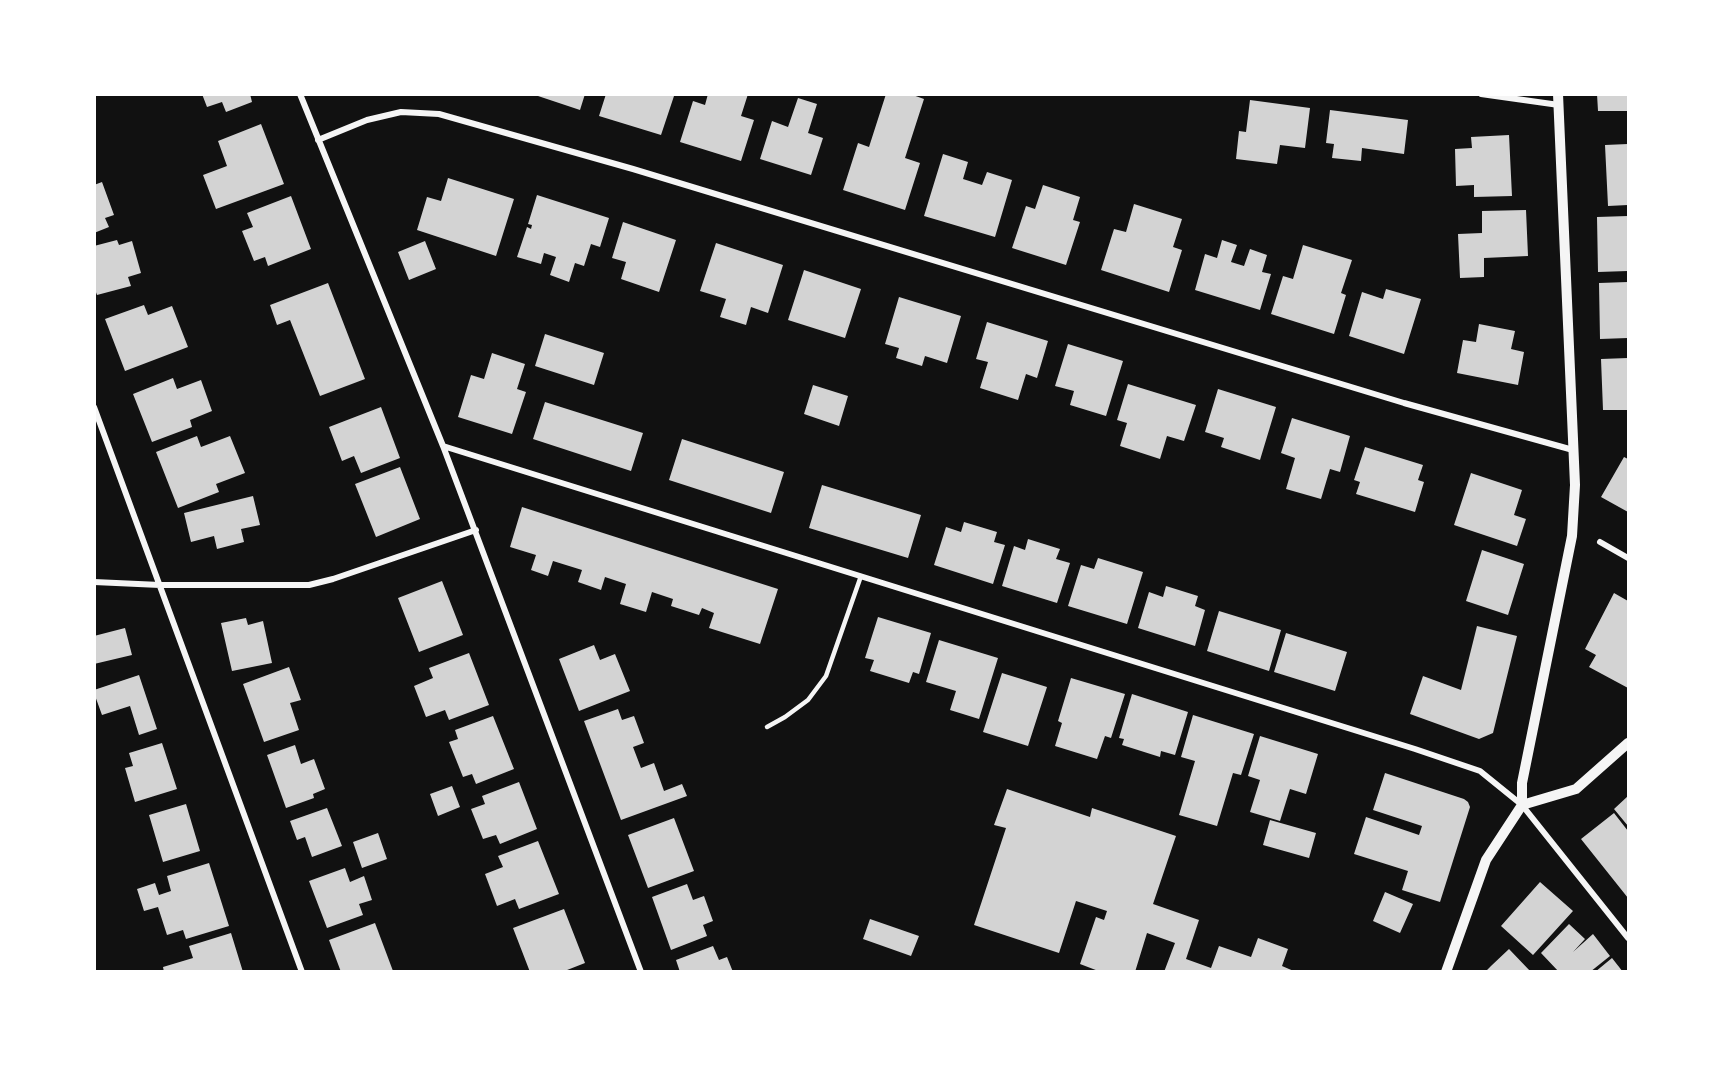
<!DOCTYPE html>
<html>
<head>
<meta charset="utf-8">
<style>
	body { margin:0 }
	#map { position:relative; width:1723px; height:1066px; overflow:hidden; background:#111; font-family:Raleway,sans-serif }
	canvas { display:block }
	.frame { position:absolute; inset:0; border:96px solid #fff; pointer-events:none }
</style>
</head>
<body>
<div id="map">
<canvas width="1723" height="1066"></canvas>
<div class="frame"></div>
</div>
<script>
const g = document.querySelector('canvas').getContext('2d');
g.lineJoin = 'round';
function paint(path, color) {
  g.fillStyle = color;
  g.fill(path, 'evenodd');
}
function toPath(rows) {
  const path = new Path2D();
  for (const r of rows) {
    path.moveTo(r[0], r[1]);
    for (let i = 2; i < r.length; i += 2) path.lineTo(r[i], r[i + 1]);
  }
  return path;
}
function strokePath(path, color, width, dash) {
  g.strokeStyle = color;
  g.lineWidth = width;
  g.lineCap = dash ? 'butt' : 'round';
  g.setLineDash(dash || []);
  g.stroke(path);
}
paint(toPath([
	[202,94,250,94,252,102,226,112,222,102,207,107],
	[532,94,585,94,580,110],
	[606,94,667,94,674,96,661,135,599,116],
	[708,94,748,94,741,116,754,120,741,161,680,142,693,101,705,105],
	[886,94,910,94,924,99,905,158,920,163,905,210,843,190,858,143,869,147],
	[1597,94,1628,94,1628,111,1598,111],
	[798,98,817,104,808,133,823,138,811,175,760,159,772,121,788,127],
	[1250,100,1310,108,1305,148,1280,145,1277,164,1236,159,1239,131,1246,132],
	[1330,110,1408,120,1404,154,1362,148,1361,161,1332,158,1334,144,1326,143],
	[261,124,284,184,216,209,203,175,227,166,218,141],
	[1509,135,1512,196,1474,197,1474,185,1456,186,1455,149,1472,148,1471,137],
	[1628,144,1628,205,1608,206,1605,145],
	[943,154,968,162,963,179,982,185,987,172,1012,180,995,237,924,216],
	[448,178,514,199,496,256,417,230,427,197,441,201],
	[102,182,114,215,105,218,109,227,94,233,94,185],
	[1043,185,1080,197,1073,220,1080,222,1066,265,1012,248,1026,206,1035,209],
	[537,195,609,218,600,247,591,244,584,266,575,263,569,282,550,275,556,257,544,253,541,264,517,257,527,227,531,229,532,225,528,224],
	[291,196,311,249,268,266,265,257,254,261,242,231,253,227,247,213],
	[1134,204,1182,219,1173,247,1182,250,1169,292,1101,270,1114,229,1126,232],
	[1526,210,1528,256,1484,258,1484,277,1460,278,1458,234,1482,233,1482,211],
	[1628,216,1628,271,1598,272,1597,217],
	[623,222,676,240,659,292,621,279,626,262,612,258],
	[117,240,119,245,132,241,141,273,128,277,131,286,97,295,94,287,94,246],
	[1222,240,1237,245,1231,262,1244,266,1250,249,1267,255,1262,272,1271,274,1260,310,1195,290,1205,254,1217,258],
	[425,241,436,269,409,280,398,252],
	[716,243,783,265,768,313,751,307,746,325,720,317,726,299,700,291],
	[1303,245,1352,260,1341,293,1346,295,1334,334,1271,314,1283,276,1293,279],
	[804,270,861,289,845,338,788,320],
	[1628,282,1628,338,1600,339,1599,283],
	[328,283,365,379,320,396,290,320,277,325,270,305],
	[1386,289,1421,299,1404,354,1349,336,1362,292,1383,299],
	[899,297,961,316,947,363,925,356,922,366,896,358,899,348,885,344],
	[144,305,148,315,172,306,188,347,125,371,105,319],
	[987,322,1048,341,1037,378,1026,374,1018,400,980,388,988,362,976,359],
	[1479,324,1515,331,1511,349,1524,352,1518,385,1457,373,1463,340,1476,342],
	[545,334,604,353,594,385,535,366],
	[1068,344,1123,361,1106,416,1070,405,1074,391,1055,386],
	[492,353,525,364,517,389,526,392,512,434,458,417,471,375,484,379],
	[1628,358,1628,410,1603,410,1601,359],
	[173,378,177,389,201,380,212,411,190,420,192,427,152,442,133,394],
	[1128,384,1196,405,1184,441,1167,436,1160,459,1120,446,1127,423,1117,420],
	[813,385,848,396,839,426,804,414],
	[1218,389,1276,407,1260,460,1221,447,1224,438,1205,432],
	[545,402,643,433,631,471,533,439],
	[381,407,400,458,361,473,354,456,342,461,329,427],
	[1292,418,1350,436,1340,472,1330,469,1321,499,1286,489,1295,458,1281,453],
	[197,436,201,447,230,436,245,473,216,484,219,492,178,508,156,452],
	[682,439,784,472,771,513,669,480],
	[1365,447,1423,465,1418,480,1424,482,1415,512,1356,494,1360,482,1354,480],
	[1624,457,1628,459,1628,512,1601,497],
	[400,467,420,519,376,537,355,484],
	[1471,473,1522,490,1514,515,1526,519,1517,546,1454,525],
	[822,485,921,515,908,558,809,528],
	[253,496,260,525,241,529,244,542,217,549,214,536,191,542,184,513],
	[522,507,778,589,760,644,709,628,714,613,702,608,699,615,671,606,673,599,652,592,646,612,620,604,626,584,605,577,601,590,578,582,582,570,553,561,548,576,531,570,536,555,510,547],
	[964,522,997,532,994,542,1005,545,993,584,934,565,946,527,961,532],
	[1028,539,1060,549,1056,559,1070,563,1057,603,1002,586,1014,546,1025,550],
	[1482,550,1524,564,1508,615,1466,601],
	[1098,558,1143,572,1127,624,1068,606,1081,565,1094,569],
	[442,581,463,635,419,652,398,598],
	[1166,586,1198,596,1195,606,1205,610,1195,646,1138,628,1149,592,1163,597],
	[1614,593,1628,601,1628,688,1589,667,1596,655,1585,649],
	[1219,611,1281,630,1269,671,1207,651],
	[878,617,931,633,919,674,913,672,909,683,870,671,874,660,865,658],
	[246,618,248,625,263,621,272,663,232,671,221,623],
	[1477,626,1517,636,1493,733,1479,739,1410,714,1423,676,1461,690],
	[125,628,132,655,94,664,94,636],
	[1286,633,1347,652,1335,691,1274,672],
	[939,640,998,658,979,719,950,710,956,691,926,682],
	[594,645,600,660,615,654,630,691,579,711,559,659],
	[469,653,489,705,449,720,445,710,426,717,414,686,433,678,429,668],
	[289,667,301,700,290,703,299,730,264,742,243,684],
	[1002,673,1047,687,1028,746,983,732],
	[139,675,157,729,139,735,130,706,102,715,94,693,94,690],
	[1071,678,1125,694,1111,738,1105,736,1097,759,1055,746,1062,723,1058,721],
	[1132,694,1188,712,1175,755,1161,751,1160,757,1122,745,1124,739,1119,738],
	[618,709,622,720,634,716,644,743,633,747,641,768,654,763,664,791,682,784,687,796,621,820,584,721],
	[1193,715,1254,734,1241,775,1233,773,1217,826,1179,815,1195,761,1181,757],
	[493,716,514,769,476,784,472,774,463,777,449,742,458,739,455,730],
	[1260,736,1318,754,1306,794,1290,789,1280,821,1250,812,1260,780,1248,776],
	[162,743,177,789,135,802,125,768,133,766,129,753],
	[295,745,301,764,314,759,325,789,313,794,314,798,286,808,267,755],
	[1385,773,1464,799,1468,802,1470,807,1440,902,1402,890,1408,871,1354,854,1366,817,1419,835,1422,826,1373,810],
	[519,782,537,829,500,844,496,835,483,839,471,809,485,804,482,796],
	[452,786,460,807,438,816,430,794],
	[1007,789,1090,817,1092,808,1176,836,1153,904,1199,920,1186,959,1211,968,1219,946,1251,957,1258,938,1288,949,1282,966,1296,972,1164,972,1175,943,1147,933,1135,972,1101,972,1080,964,1096,917,1104,920,1107,911,1076,901,1059,953,974,925,1006,828,994,825],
	[1628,796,1628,826,1614,809],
	[186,804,200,851,163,862,149,815],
	[327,808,342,846,312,857,305,837,297,840,290,821],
	[1614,813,1628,831,1628,898,1581,839],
	[674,818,694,871,648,888,628,835],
	[1270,820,1316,833,1309,858,1263,845],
	[378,833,387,859,362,868,353,842],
	[538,841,559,894,519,909,515,899,497,906,485,874,503,867,498,856],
	[209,863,229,926,186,939,183,930,167,935,158,907,144,911,137,889,155,883,159,895,171,891,167,876],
	[345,868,350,882,364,876,372,900,359,904,363,915,327,928,309,881],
	[1540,882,1573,911,1533,955,1501,926],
	[687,884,693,900,704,896,713,921,703,925,707,936,671,950,652,897],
	[1385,892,1413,904,1400,933,1373,921],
	[564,909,585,963,562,972,530,972,513,928],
	[870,919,919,936,911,956,863,939],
	[375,923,393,971,341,972,329,940],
	[1569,924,1585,939,1573,952,1593,934,1610,956,1590,972,1559,972,1541,953],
	[231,933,243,972,164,972,163,967,193,958,189,946],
	[713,946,719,960,727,957,733,972,680,972,676,960],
	[1509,949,1531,972,1485,972,1491,966],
	[1612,958,1623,972,1595,972]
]), '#d3d3d3');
strokePath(toPath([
	[767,727,785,717,808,700,826,676,861,576]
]), '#f5f5f5', 4.5);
strokePath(toPath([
	[300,94,443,446,641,972],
	[1481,94,1559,105],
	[318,140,367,120,401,112,439,114,633,169,1404,403,1573,450],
	[94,407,302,972],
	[443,446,1415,749,1480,771,1522,805,1628,938],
	[1600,542,1628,558],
	[94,582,160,585,309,585,333,579,476,530]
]), '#f5f5f5', 6);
strokePath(toPath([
	[1522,805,1576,789,1628,743],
	[1446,972,1486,860,1522,805,1522,783,1572,536,1575,485,1558,94]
]), '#f5f5f5', 10);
</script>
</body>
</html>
